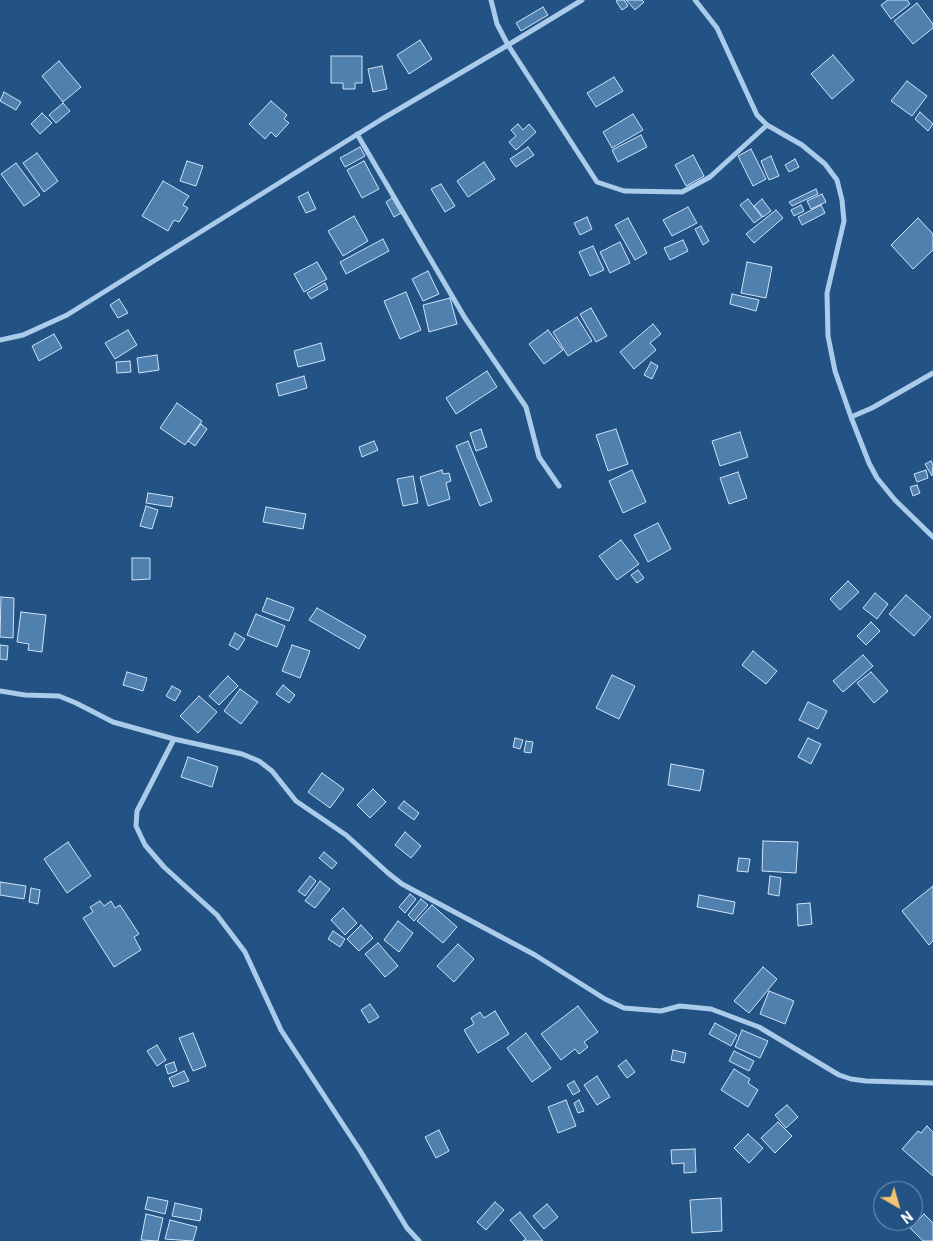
<!DOCTYPE html>
<html>
<head>
<meta charset="utf-8">
<style>
	body { margin:0 }
	#map { position:relative; width:933px; height:1241px; overflow:hidden; background:#225384; font-family:Roboto,sans-serif }
	canvas { display:block }
	.north { position:absolute; left:873px; top:1181px; width:50px; height:50px; box-sizing:border-box; background:#225384; border:1px solid #7a98b5; border-radius:50%; rotate:142deg; font-size:14px; font-weight:700; line-height:20px; text-align:center; color:#fff }
	.north::after { content:''; display:block; margin:auto; width:18px; height:22px; background:#f5c46c; clip-path:polygon(50% 0,100% 100%,50% 72%,0 100%) }
</style>
</head>
<body>
<div id="map">
<canvas width="933" height="1241"></canvas>
<div class="north">N</div>
</div>
<script>
const g = document.querySelector('canvas').getContext('2d');
g.lineJoin = 'round';
function paint(path, color) {
  g.fillStyle = color;
  g.fill(path, 'evenodd');
}
function toPath(rows) {
  const path = new Path2D();
  for (const r of rows) {
    path.moveTo(r[0], r[1]);
    for (let i = 2; i < r.length; i += 2) path.lineTo(r[i], r[i + 1]);
  }
  return path;
}
function strokePath(path, color, width, dash) {
  g.strokeStyle = color;
  g.lineWidth = width;
  g.lineCap = dash ? 'butt' : 'round';
  g.setLineDash(dash || []);
  g.stroke(path);
}
const building = toPath([
	[618,0,624,0,628,6,622,10,616,1,618,0],
	[626,0,642,0,644,2,635,10,626,0],
	[888,0,907,0,910,4,891,19,881,5,888,0],
	[917,3,933,24,933,28,913,44,894,21,917,3],
	[543,7,548,15,521,31,516,23,543,7],
	[420,40,432,59,409,74,397,55,420,40],
	[833,55,854,80,832,99,811,74,833,55],
	[331,56,362,56,362,83,355,83,355,89,343,89,343,83,331,83,331,56],
	[59,61,81,87,63,102,42,76,59,61],
	[382,66,387,89,373,92,368,69,382,66],
	[614,77,623,91,596,107,587,93,614,77],
	[907,81,927,96,912,116,891,101,907,81],
	[4,92,21,102,16,110,0,101,4,92],
	[271,101,287,115,284,119,289,123,276,137,271,132,265,139,249,124,271,101],
	[63,103,70,111,56,123,49,115,63,103],
	[920,112,933,124,928,131,915,119,920,112],
	[42,113,52,123,40,134,31,124,42,113],
	[633,114,643,130,612,148,603,132,633,114],
	[518,124,523,130,529,124,536,132,516,150,509,142,516,136,511,130,518,124],
	[641,135,647,147,618,162,612,150,641,135],
	[360,147,365,156,345,167,340,158,360,147],
	[528,147,534,155,516,167,510,159,528,147],
	[751,149,766,179,753,186,738,156,751,149],
	[37,153,58,181,44,192,23,163,37,153],
	[693,155,704,176,686,186,675,165,693,155],
	[771,156,779,176,769,180,761,161,771,156],
	[795,159,799,167,789,172,785,165,795,159],
	[187,161,203,166,196,186,180,181,187,161],
	[364,161,379,189,362,198,347,170,364,161],
	[484,162,495,179,468,197,457,181,484,162],
	[16,163,40,195,24,206,1,174,16,163],
	[163,181,189,196,183,205,188,208,179,222,174,220,168,231,142,216,163,181],
	[441,184,455,206,445,212,431,189,441,184],
	[816,189,818,194,792,206,789,202,816,189],
	[308,192,316,209,306,213,298,197,308,192],
	[822,194,826,202,811,209,807,201,822,194],
	[392,198,401,213,394,217,386,202,392,198],
	[748,199,762,217,754,223,740,205,748,199],
	[762,199,771,211,763,217,754,206,762,199],
	[801,205,804,211,794,216,791,210,801,205],
	[821,205,825,213,802,225,798,217,821,205],
	[688,207,697,223,672,236,663,220,688,207],
	[776,210,783,218,754,243,746,234,776,210],
	[354,216,368,241,343,256,328,231,354,216],
	[587,217,592,229,580,235,574,223,587,217],
	[628,218,647,253,635,260,615,225,628,218],
	[918,218,933,234,933,250,913,269,891,245,918,218],
	[701,226,709,241,703,245,695,229,701,226],
	[383,239,389,251,346,274,340,262,383,239],
	[683,240,688,251,670,260,664,248,683,240],
	[620,242,630,263,610,273,600,252,620,242],
	[593,246,604,270,590,276,579,252,593,246],
	[317,262,327,279,304,292,294,274,317,262],
	[747,262,772,267,766,298,741,293,747,262],
	[428,271,439,294,423,301,412,279,428,271],
	[325,283,328,289,311,299,307,293,325,283],
	[406,292,421,330,400,339,384,301,406,292],
	[732,294,759,300,756,311,730,304,732,294],
	[450,298,457,324,429,332,423,305,450,298],
	[119,299,128,313,118,318,110,305,119,299],
	[591,308,607,336,596,342,580,314,591,308],
	[577,317,592,341,568,356,553,332,577,317],
	[653,324,661,334,650,343,656,350,634,369,620,352,653,324],
	[128,330,137,345,115,359,105,343,128,330],
	[548,330,563,350,544,364,529,344,548,330],
	[54,334,62,348,39,361,32,346,54,334],
	[321,343,325,360,298,367,294,351,321,343],
	[157,355,159,370,139,373,137,358,157,355],
	[130,361,131,372,117,373,116,362,130,361],
	[651,362,658,366,652,379,644,375,651,362],
	[487,371,497,387,456,414,446,398,487,371],
	[304,376,307,388,279,396,276,384,304,376],
	[177,403,202,421,185,445,160,428,177,403],
	[201,424,207,429,195,446,188,441,201,424],
	[481,429,487,447,476,451,470,433,481,429],
	[616,429,628,464,608,471,596,435,616,429],
	[740,432,748,457,720,466,712,441,740,432],
	[374,441,378,450,362,457,359,447,374,441],
	[468,441,492,501,480,506,456,446,468,441],
	[931,461,933,465,932,476,925,464,931,461],
	[442,470,443,474,449,473,451,481,446,483,450,499,428,506,420,477,442,470],
	[632,470,646,502,623,513,609,481,632,470],
	[926,470,928,478,917,482,914,474,926,470],
	[738,472,747,498,729,504,720,478,738,472],
	[413,476,418,503,403,506,397,479,413,476],
	[917,485,920,493,913,496,910,487,917,485],
	[148,493,173,497,171,507,146,503,148,493],
	[146,506,158,510,152,529,140,526,146,506],
	[266,507,306,514,303,529,263,522,266,507],
	[658,523,671,549,648,562,634,535,658,523],
	[621,540,639,564,617,580,599,556,621,540],
	[132,558,150,558,150,579,132,580,132,558],
	[638,570,644,578,637,583,631,575,638,570],
	[848,581,859,592,840,610,830,599,848,581],
	[875,593,888,604,877,619,863,608,875,593],
	[906,595,931,617,914,636,889,614,906,595],
	[1,597,14,598,13,638,0,637,1,597],
	[267,598,294,608,289,621,262,611,267,598],
	[317,608,366,636,359,649,309,620,317,608],
	[21,612,46,615,42,652,28,650,29,644,17,642,21,612],
	[256,614,285,626,277,647,247,635,256,614],
	[871,622,880,631,866,645,857,636,871,622],
	[235,633,245,639,238,650,229,645,235,633],
	[0,645,8,646,7,660,0,659,0,645],
	[292,645,310,651,300,678,282,671,292,645],
	[753,651,777,671,766,684,742,665,753,651],
	[863,655,873,666,843,692,833,681,863,655],
	[127,672,147,678,143,691,123,685,127,672],
	[871,672,888,691,874,703,857,683,871,672],
	[612,675,635,686,619,719,596,708,612,675],
	[228,676,238,686,219,705,209,696,228,676],
	[283,685,295,695,289,703,276,694,283,685],
	[172,686,181,691,175,701,166,696,172,686],
	[240,689,258,702,241,724,224,711,240,689],
	[199,696,217,712,198,733,180,716,199,696],
	[808,702,827,711,818,729,799,720,808,702],
	[515,738,523,740,520,749,513,747,515,738],
	[808,738,821,744,811,764,798,757,808,738],
	[526,741,533,742,531,753,524,752,526,741],
	[188,757,218,767,212,787,181,777,188,757],
	[671,764,704,770,700,791,668,785,671,764],
	[322,773,344,789,330,808,308,792,322,773],
	[373,789,386,802,370,818,357,805,373,789],
	[404,801,419,813,414,820,398,808,404,801],
	[405,832,421,846,411,858,395,845,405,832],
	[763,841,798,842,796,873,762,871,763,841],
	[68,842,91,876,67,893,44,859,68,842],
	[324,852,337,863,332,869,319,858,324,852],
	[739,858,750,859,748,872,737,871,739,858],
	[310,876,316,881,305,896,298,891,310,876],
	[770,876,781,878,779,896,768,894,770,876],
	[320,881,330,889,315,908,305,901,320,881],
	[0,882,26,886,24,899,0,895,0,882],
	[933,886,933,941,929,945,902,911,933,886],
	[31,888,40,890,38,904,29,902,31,888],
	[410,894,416,899,405,913,399,907,410,894],
	[699,895,735,902,733,914,697,907,699,895],
	[421,899,428,905,414,921,408,915,421,899],
	[100,901,104,906,111,901,115,908,120,905,139,934,134,937,141,950,114,967,83,918,93,912,90,907,100,901],
	[810,903,812,924,798,926,797,904,810,903],
	[432,905,457,927,443,943,417,921,432,905],
	[343,908,357,923,345,935,331,920,343,908],
	[398,921,413,933,399,952,384,940,398,921],
	[361,925,373,938,359,951,347,939,361,925],
	[333,931,345,939,340,947,328,939,333,931],
	[378,943,398,966,385,977,365,954,378,943],
	[458,944,474,959,454,982,437,966,458,944],
	[763,967,777,979,749,1013,734,1001,763,967],
	[769,991,794,1001,785,1024,760,1014,769,991],
	[370,1004,379,1017,369,1023,361,1010,370,1004],
	[578,1006,598,1032,584,1042,588,1047,579,1054,575,1049,561,1060,541,1034,578,1006],
	[495,1011,509,1034,478,1053,464,1030,474,1024,471,1018,480,1012,484,1018,495,1011],
	[715,1023,737,1035,731,1046,709,1034,715,1023],
	[742,1030,768,1041,760,1058,735,1047,742,1030],
	[193,1033,206,1066,193,1071,179,1038,193,1033],
	[526,1033,551,1068,532,1082,507,1048,526,1033],
	[157,1045,166,1060,157,1066,147,1051,157,1045],
	[673,1050,686,1053,684,1063,671,1060,673,1050],
	[734,1051,754,1061,749,1071,729,1061,734,1051],
	[626,1060,635,1072,627,1078,618,1066,626,1060],
	[174,1062,177,1071,168,1074,165,1065,174,1062],
	[734,1069,750,1079,748,1083,758,1090,748,1107,721,1090,734,1069],
	[184,1071,189,1081,173,1087,169,1078,184,1071],
	[597,1076,610,1097,597,1105,584,1085,597,1076],
	[574,1081,580,1091,573,1095,567,1085,574,1081],
	[566,1100,576,1126,558,1133,548,1107,566,1100],
	[579,1100,584,1111,578,1113,574,1103,579,1100],
	[787,1105,798,1117,786,1128,775,1115,787,1105],
	[778,1122,792,1136,775,1153,761,1138,778,1122],
	[927,1126,933,1132,933,1176,902,1149,918,1131,921,1133,927,1126],
	[439,1130,449,1151,436,1158,425,1137,439,1130],
	[748,1134,763,1148,749,1163,734,1148,748,1134],
	[695,1149,696,1172,684,1173,684,1163,672,1164,671,1150,695,1149],
	[148,1197,168,1201,165,1214,145,1209,148,1197],
	[721,1198,722,1231,692,1233,690,1200,721,1198],
	[495,1202,504,1210,486,1230,477,1222,495,1202],
	[175,1203,202,1209,200,1221,172,1216,175,1203],
	[547,1204,558,1217,544,1229,533,1216,547,1204],
	[520,1212,543,1241,523,1241,526,1239,510,1220,520,1212],
	[146,1214,163,1218,158,1241,141,1240,146,1214],
	[924,1214,933,1223,933,1241,923,1241,910,1228,924,1214],
	[170,1220,197,1227,193,1241,165,1239,170,1220]
]);
paint(building, '#4f80ae');
strokePath(building, '#cfe3f7', 1);
strokePath(toPath([
	[491,0,497,24,508,45,597,182,624,191,682,192,710,177,767,125],
	[695,0,717,28,757,115,767,125,802,145,825,164,837,180,842,200,844,221,827,293,828,336,835,371,851,417,869,463,877,478,895,500,933,537],
	[357,134,465,318,526,407,539,457,559,486],
	[0,340,23,335,67,315,382,119,508,45,582,0],
	[851,417,872,408,933,373],
	[0,691,25,695,59,696,76,703,113,722,174,739,242,754,259,761,272,771,296,801,346,835,388,873,402,884,535,955,605,999,624,1008,661,1011,680,1006,711,1009,759,1027,839,1075,851,1079,866,1081,933,1083],
	[174,739,137,811,136,826,145,845,164,867,217,915,245,952,281,1030,361,1152,407,1228,419,1241]
]), '#aacbe9', 5);
</script>
</body>
</html>
